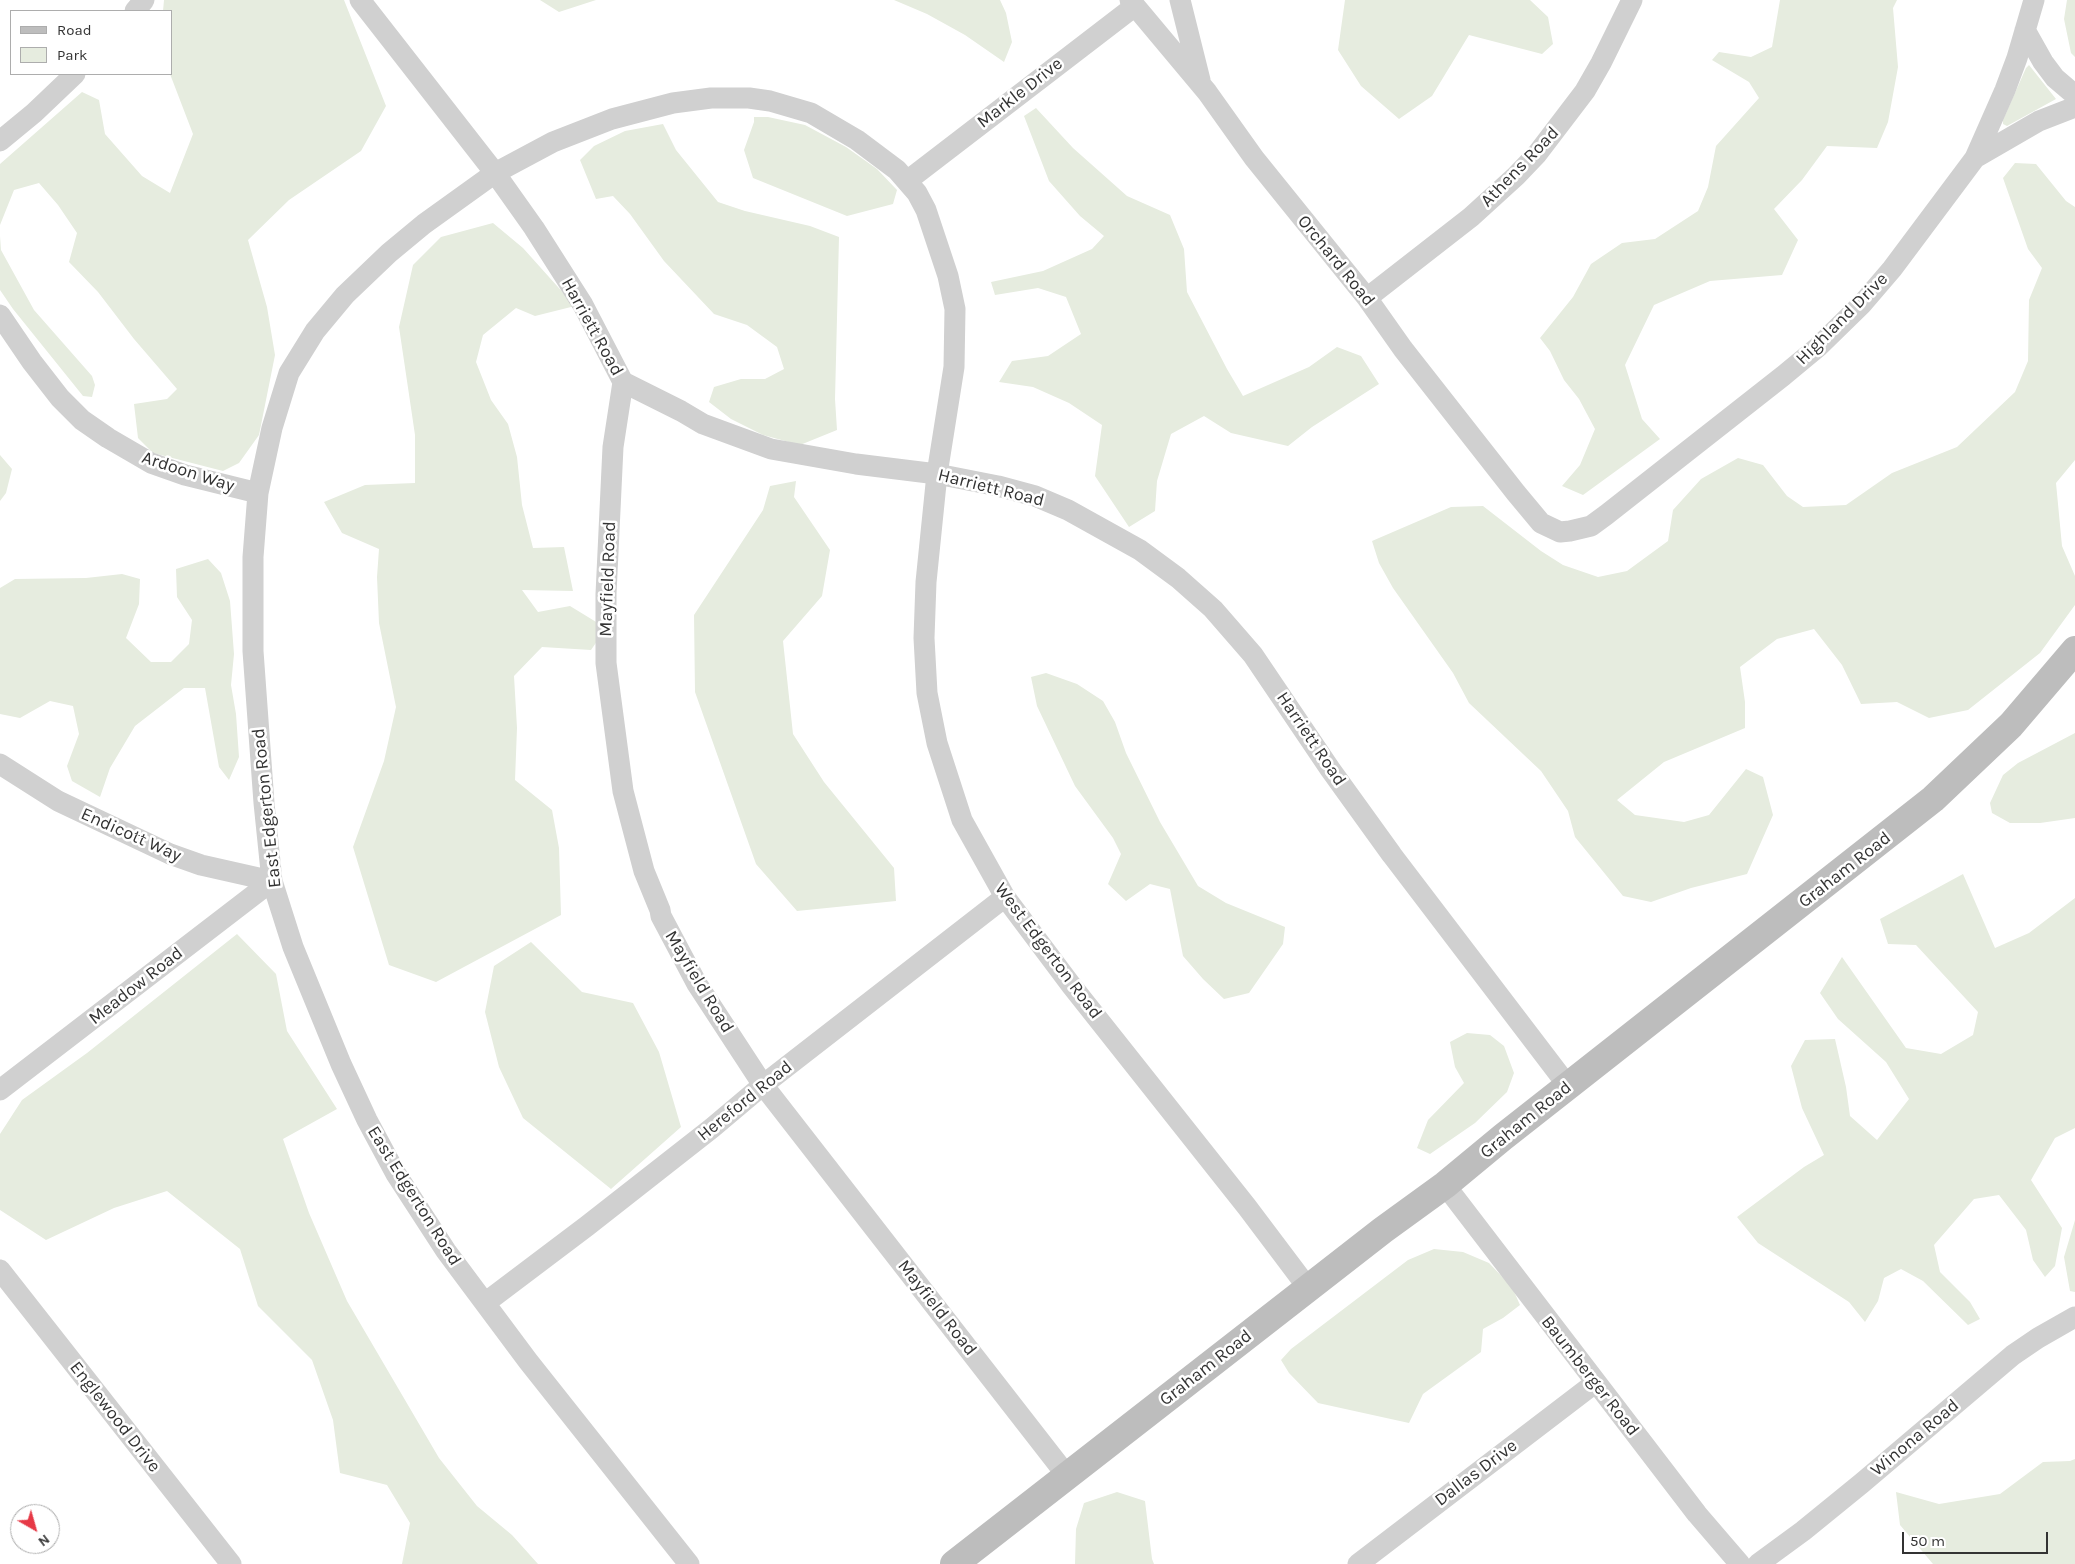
<!DOCTYPE html>
<html>
<head>
<meta charset="utf-8">
<style>
	body { margin:0 }
	#map { position:relative; width:2075px; height:1564px; overflow:hidden; background:#fff; font-family:Karla,sans-serif }
	canvas { display:block }
	.legend { position:absolute; left:10px; top:10px; width:162px; height:65px; box-sizing:border-box; background:#fff; border:1px solid #adadad; margin:0; padding:6px 9px; list-style:none; font-size:15px; color:#333 }
	.legend li { display:flex; align-items:center; gap:10px; height:25px }
	.legend b { width:25px; border:1px solid #adadad }
	.north { position:absolute; left:10px; top:1504px; width:50px; height:50px; box-sizing:border-box; background:#fff; border:1px solid #adadad; border-radius:50%; rotate:142deg; font-size:14px; font-weight:700; line-height:20px; text-align:center; color:#333 }
	.north::after { content:''; display:block; margin:auto; width:18px; height:22px; background:#e63946; clip-path:polygon(50% 0,100% 100%,50% 72%,0 100%) }
	.scale { position:absolute; left:1902px; top:1532px; width:146px; height:22px; box-sizing:border-box; border:2px solid #333; border-top:0; padding-left:6px; font-size:15px; line-height:18px; white-space:nowrap; color:#333; -webkit-text-stroke:4px #fff; paint-order:stroke }
</style>
</head>
<body>
<div id="map">
<canvas width="2075" height="1564"></canvas>
<ul class="legend">
<li><b style="height:6px;background:#bdbdbd"></b>Road</li>
<li><b style="height:14px;background:#e6ecdf"></b>Park</li>
</ul>
<div class="north">N</div>
<div class="scale">50 m</div>
</div>
<script>
const g = document.querySelector('canvas').getContext('2d');
g.lineJoin = 'round';
function paint(path, color) {
  g.fillStyle = color;
  g.fill(path, 'evenodd');
}
function toPath(rows) {
  const path = new Path2D();
  for (const r of rows) {
    path.moveTo(r[0], r[1]);
    for (let i = 2; i < r.length; i += 2) path.lineTo(r[i], r[i + 1]);
  }
  return path;
}
function strokePath(path, color, width, dash) {
  g.strokeStyle = color;
  g.lineWidth = width;
  g.lineCap = dash ? 'butt' : 'round';
  g.setLineDash(dash || []);
  g.stroke(path);
}
function write(font, color, halo, rows, align = 'center') {
  g.font = font + ' Karla,sans-serif';
  g.lineWidth = 5;
  g.setLineDash([]);
  g.textBaseline = 'middle';
  g.strokeStyle = halo;
  g.fillStyle = color;
  for (const [text, x, y, turn = 0] of rows) {
    g.save();
    g.translate(x, y);
    g.rotate((+turn || 0) * Math.PI / 180);
    g.textAlign = isNaN(turn) ? turn : align;
    if (halo) g.strokeText(text, 0, 0);
    g.fillText(text, 0, 0);
    g.restore();
  }
}
paint(toPath([
	[164,0,344,0,386,106,361,151,289,200,248,240,267,307,275,355,259,435,239,463,223,471,153,453,138,438,134,404,167,399,177,389,134,339,98,292,69,262,77,233,58,205,39,183,14,190,0,225,0,164,82,92,99,100,105,134,142,176,170,193,193,134,170,74,171,74,171,11,163,11],
	[540,0,596,0,559,12],
	[894,0,1000,0,1006,13,1012,42,1004,62,965,35,927,14],
	[1345,0,1530,0,1548,17,1553,44,1542,54,1469,35,1432,96,1399,119,1361,86,1338,50],
	[1780,0,1897,0,1893,8,1898,67,1888,122,1877,148,1827,146,1802,180,1774,209,1798,240,1782,275,1710,281,1654,305,1625,365,1642,419,1660,439,1583,495,1562,486,1580,465,1595,429,1579,399,1564,380,1550,351,1540,338,1573,297,1591,264,1622,243,1655,239,1698,211,1708,187,1716,146,1759,98,1749,82,1712,60,1719,52,1751,57,1772,47],
	[2067,0,2075,0,2075,57,2071,53,2064,19],
	[2029,65,2056,99,2007,126,2003,124,2003,120,2026,68],
	[1036,108,1073,148,1127,196,1170,215,1184,249,1187,292,1227,369,1243,396,1309,367,1337,347,1361,356,1379,384,1312,427,1288,446,1231,433,1204,416,1171,434,1157,481,1155,511,1129,527,1095,476,1102,425,1069,403,1033,387,999,382,1012,361,1048,356,1081,334,1066,297,1038,288,995,295,991,282,1043,271,1092,249,1104,236,1080,216,1049,181,1024,116],
	[754,117,768,117,805,125,846,147,877,169,897,190,893,204,847,216,753,178,744,150,754,122],
	[663,124,676,150,718,202,745,211,810,226,839,237,835,399,837,430,800,445,763,435,731,419,709,402,714,387,741,379,765,379,784,369,777,347,747,325,714,314,664,261,630,214,613,196,596,199,580,160,594,146,625,131],
	[2015,163,2036,164,2066,201,2075,207,2075,460,2056,483,2062,546,2075,576,2075,605,2040,653,1968,710,1929,718,1897,702,1861,704,1842,665,1814,629,1777,639,1740,667,1745,702,1745,728,1664,762,1617,800,1635,815,1684,822,1709,815,1746,769,1763,777,1773,815,1747,874,1691,888,1651,902,1623,896,1575,837,1568,811,1541,771,1469,703,1453,673,1393,588,1379,563,1372,541,1451,507,1483,506,1541,551,1563,565,1598,577,1627,571,1668,541,1673,510,1701,479,1738,458,1763,465,1787,496,1803,507,1846,505,1892,473,1957,447,2015,392,2028,361,2029,300,2042,268,2028,249,2003,178],
	[493,223,523,248,575,306,535,316,516,308,483,335,476,362,491,400,508,424,517,457,522,505,533,548,564,547,573,591,522,590,538,612,570,606,606,628,591,650,542,647,514,676,517,728,515,780,552,810,559,848,561,915,436,982,389,965,353,847,384,761,396,707,379,623,377,577,379,549,342,533,324,502,365,485,415,483,415,435,399,327,413,265,441,237],
	[0,236,1,250,34,310,92,376,95,385,92,397,83,396,13,309,0,290],
	[0,455,12,469,6,493,0,501],
	[796,481,794,497,830,550,822,596,783,641,793,734,824,782,894,868,896,901,797,911,756,864,695,692,694,615,763,510,770,486],
	[208,559,221,573,230,601,234,654,231,685,236,714,239,757,229,780,219,767,205,688,184,688,135,726,110,768,100,797,72,781,67,766,79,734,73,706,50,701,20,718,0,714,0,588,15,579,86,578,122,574,140,579,139,604,126,638,151,662,171,662,189,644,192,620,177,597,176,569],
	[1046,673,1077,684,1103,701,1115,722,1126,753,1160,822,1198,886,1226,903,1285,927,1283,944,1249,993,1224,999,1203,979,1183,956,1170,889,1150,884,1126,901,1108,884,1121,854,1113,838,1075,786,1037,706,1031,677],
	[2075,733,2075,818,2040,823,2010,823,1992,813,1990,803,2003,775,2018,763],
	[1963,874,1995,948,2029,933,2075,898,2075,1128,2055,1138,2031,1180,2062,1228,2055,1266,2045,1277,2033,1260,2026,1230,1999,1195,1974,1199,1934,1245,1940,1272,1970,1302,1980,1319,1968,1325,1923,1281,1901,1269,1884,1278,1878,1301,1865,1322,1849,1302,1758,1243,1737,1217,1804,1167,1824,1155,1802,1108,1791,1066,1805,1040,1835,1039,1846,1087,1850,1116,1877,1140,1909,1099,1886,1062,1838,1019,1820,993,1842,957,1906,1048,1941,1054,1973,1035,1978,1012,1916,945,1888,944,1880,919],
	[237,934,276,974,287,1031,337,1109,283,1139,309,1213,347,1301,439,1458,477,1506,512,1535,538,1564,402,1564,410,1523,387,1485,340,1473,333,1420,312,1360,258,1306,240,1249,167,1191,114,1208,46,1240,0,1210,0,1134,22,1100,87,1053],
	[531,942,582,992,633,1003,659,1052,681,1127,611,1189,523,1118,499,1067,485,1012,494,966],
	[1467,1033,1490,1035,1504,1046,1514,1073,1507,1092,1475,1123,1430,1154,1417,1148,1428,1120,1464,1083,1455,1067,1450,1042],
	[2075,1220,2075,1292,2070,1291,2064,1257],
	[1434,1249,1463,1252,1489,1263,1512,1287,1520,1305,1503,1318,1483,1329,1481,1352,1423,1394,1409,1423,1318,1403,1289,1373,1281,1360,1291,1349,1408,1260],
	[2075,1459,2075,1564,1933,1564,1900,1525,1896,1492,1939,1504,2000,1494,2043,1462,2070,1461],
	[1117,1492,1145,1501,1152,1559,1154,1564,1075,1564,1076,1529,1084,1503]
]), '#e6ecdf');
strokePath(toPath([
	[360,0,495,173,534,228,583,305,623,382,681,411,703,424,771,449,856,464,937,474,998,486,1035,496,1068,510,1140,550,1178,578,1213,609,1253,655,1330,769,1392,855,1568,1086],
	[1130,0,1207,92,1254,158,1367,298,1403,349,1516,493,1541,523,1560,532,1570,531,1591,526,1606,515,1783,376,1818,347,1862,304,1892,269,1975,158,2005,90,2017,58,2034,0],
	[1180,0,1200,80],
	[135,11,144,0],
	[2025,30,2043,62,2055,78,2075,95],
	[0,141,34,113,75,74],
	[1975,158,2039,121,2075,107],
	[907,181,1135,6],
	[1367,298,1471,217,1516,176,1537,154,1585,91,1601,63,1632,0],
	[0,315,32,362,60,398,82,420,108,438,151,463,185,475,258,493],
	[623,382,613,447,606,594,606,663,623,791,644,871,660,910,661,916,697,984,763,1085,1068,1477],
	[0,764,58,801,170,854,201,865,272,881],
	[0,1090,272,881],
	[1445,1185,1697,1514,1740,1564],
	[0,1270,231,1564],
	[485,1303,587,1226,712,1128,763,1085,1005,897],
	[689,1564,528,1361,446,1251,396,1174,367,1120,341,1064,293,947,272,881,264,803,253,651,253,557,258,493,272,428,289,373,315,331,345,295,389,253,424,224,495,173,553,142,612,119,673,103,711,98,749,98,770,101,811,113,857,140,897,170,917,193,926,210,948,276,955,309,954,367,937,474,926,582,924,638,927,693,937,743,962,820,1005,897,1071,985,1247,1207,1308,1288],
	[1358,1564,1595,1383],
	[1758,1564,1803,1531,1862,1483,2013,1355,2038,1338,2075,1317]
]), '#d0d0d0', 21);
strokePath(toPath([
	[954,1564,1383,1230,1445,1185,1503,1137,1933,799,2011,725,2075,650]
]), '#bdbdbd', 28);
write('18px', '#333', '#fff', [
	["Markle Drive",1020,93,-38],
	["Athens Road",1520,167,-46],
	["Orchard Road",1336,261,51],
	["Highland Drive",1842,319,-45],
	["Harriett Road",592,327,61],
	["Ardoon Way",188,472,18],
	["Harriett Road",991,488,14],
	["Mayfield Road",608,579,-88],
	["Harriett Road",1311,739,56],
	["East Edgerton Road",267,808,-96],
	["Endicott Way",131,835,24],
	["Graham Road",1845,870,-38],
	["West Edgerton Road",1048,951,53],
	["Mayfield Road",699,982,59],
	["Meadow Road",136,986,-38],
	["Hereford Road",745,1101,-39],
	["Graham Road",1526,1120,-39],
	["East Edgerton Road",414,1196,58],
	["Mayfield Road",937,1308,52],
	["Graham Road",1206,1368,-38],
	["Baumberger Road",1590,1376,52],
	["Englewood Drive",115,1417,52],
	["Winona Road",1915,1438,-40],
	["Dallas Drive",1476,1473,-37]
]);
</script>
</body>
</html>
